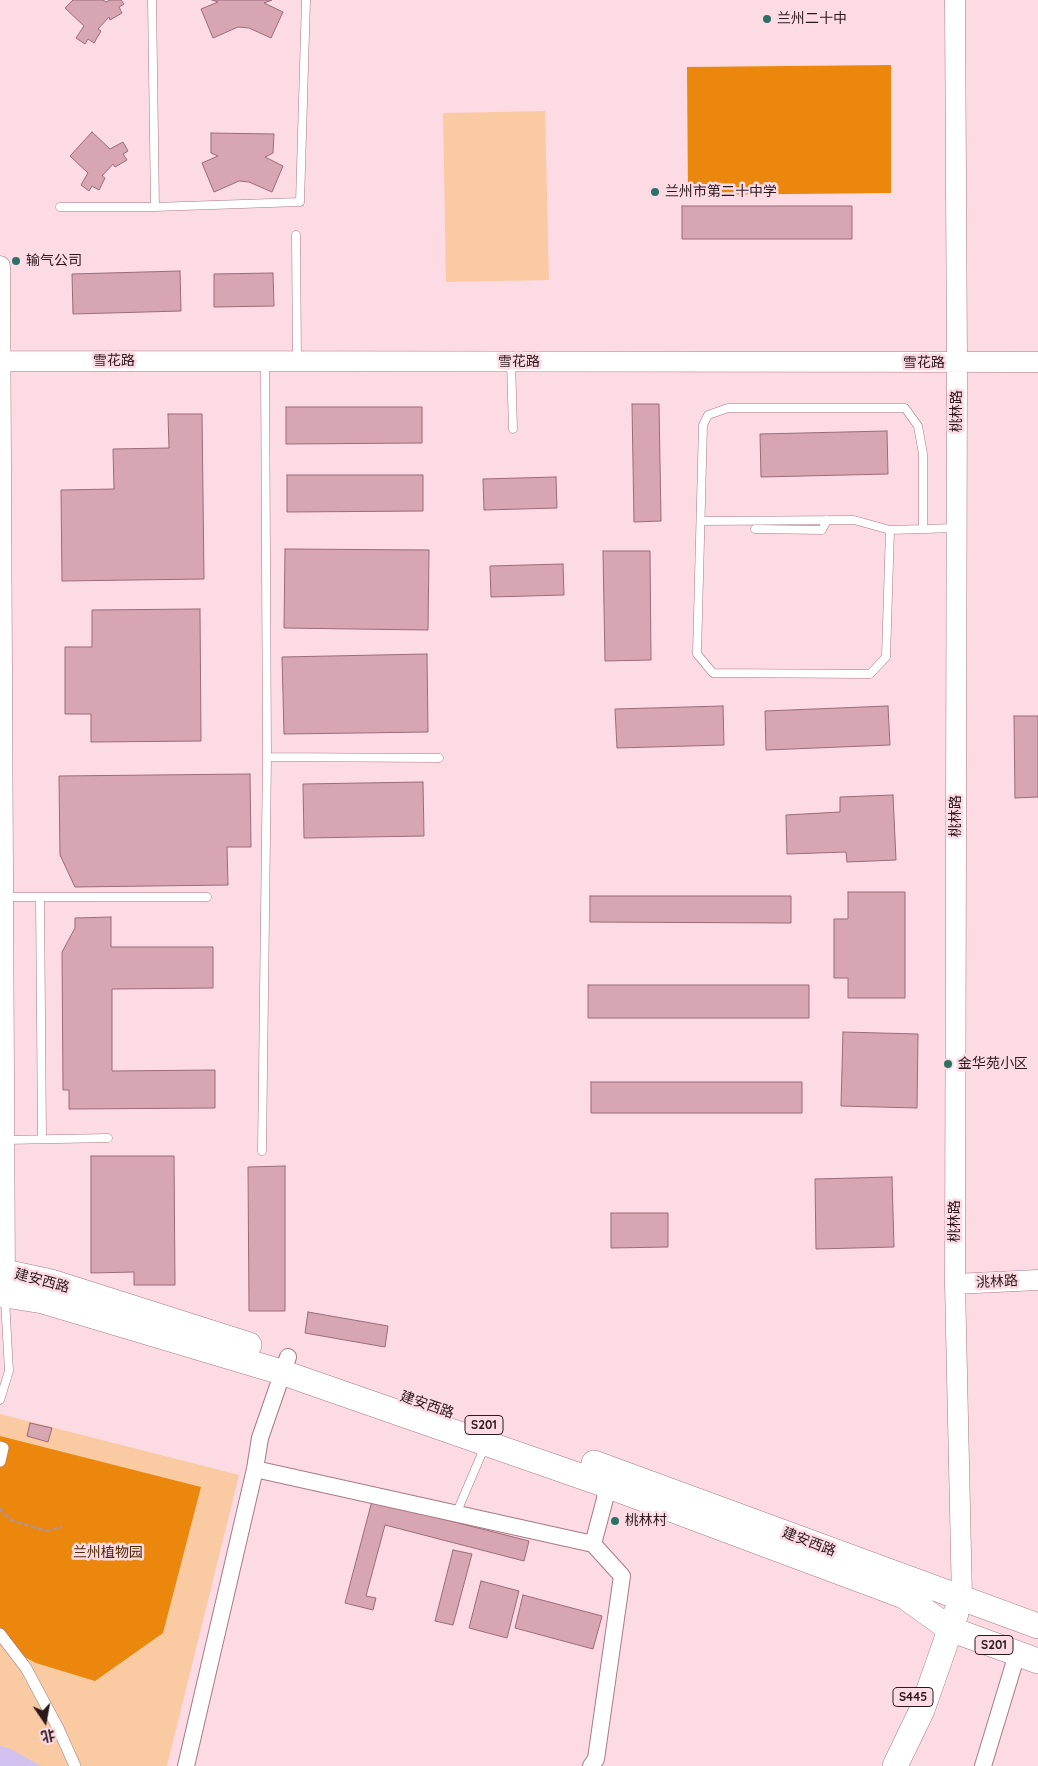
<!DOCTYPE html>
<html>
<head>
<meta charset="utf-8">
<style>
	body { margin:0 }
	#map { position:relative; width:1038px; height:1766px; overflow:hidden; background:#fcdbe4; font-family:Quicksand,"Noto Sans SC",sans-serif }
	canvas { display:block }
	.north { position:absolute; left:20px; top:1696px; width:50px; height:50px; -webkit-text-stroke:4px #fcdbe4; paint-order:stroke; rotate:168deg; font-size:14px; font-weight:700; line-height:20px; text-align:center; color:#2a181d }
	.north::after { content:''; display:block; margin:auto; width:18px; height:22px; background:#2a181d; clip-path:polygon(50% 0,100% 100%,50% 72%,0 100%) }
</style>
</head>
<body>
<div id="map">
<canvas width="1038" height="1766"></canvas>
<div class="north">北</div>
</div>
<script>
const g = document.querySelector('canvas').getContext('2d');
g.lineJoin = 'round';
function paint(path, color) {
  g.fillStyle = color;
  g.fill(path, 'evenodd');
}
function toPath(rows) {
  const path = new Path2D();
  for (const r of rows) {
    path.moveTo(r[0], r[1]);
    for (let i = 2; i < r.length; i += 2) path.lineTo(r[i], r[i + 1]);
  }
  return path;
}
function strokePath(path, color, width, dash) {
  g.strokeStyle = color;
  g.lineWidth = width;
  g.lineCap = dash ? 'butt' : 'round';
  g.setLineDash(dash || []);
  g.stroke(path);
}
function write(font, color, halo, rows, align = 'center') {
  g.font = font + ' Quicksand,"Noto Sans SC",sans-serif';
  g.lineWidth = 5;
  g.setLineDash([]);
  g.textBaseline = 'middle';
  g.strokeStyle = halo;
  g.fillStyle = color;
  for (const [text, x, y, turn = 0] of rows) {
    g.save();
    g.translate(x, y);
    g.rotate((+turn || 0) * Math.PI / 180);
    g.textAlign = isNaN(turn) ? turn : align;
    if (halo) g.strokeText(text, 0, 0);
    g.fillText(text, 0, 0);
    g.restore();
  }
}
paint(toPath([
	[545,111,549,280,446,282,443,113],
	[0,1414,239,1475,167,1766,0,1766]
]), '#facaa2');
paint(toPath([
	[891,65,891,193,688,195,687,67],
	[0,1436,201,1487,163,1633,95,1681,36,1663,0,1644]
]), '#ea870c');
paint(toPath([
	[0,1746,11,1749,41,1766,0,1766]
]), '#d2c2f0');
const building = toPath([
	[73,0,103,0,106,2,110,0,121,0,124,4,119,7,122,13,110,20,109,17,98,29,101,31,94,43,88,39,85,44,76,38,84,26,65,8,73,0],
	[212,0,272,0,264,3,283,12,271,38,249,28,238,27,213,38,201,9,218,2,212,0],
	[92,132,110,149,123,142,128,151,123,154,127,160,115,167,113,164,102,176,105,178,99,190,92,186,89,191,81,185,88,173,70,156,92,132],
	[211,133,274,134,273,153,265,157,283,166,272,192,249,182,239,181,214,192,202,163,218,156,211,153,211,133],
	[682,206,852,206,852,239,682,239,682,206],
	[180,271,181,311,73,314,72,274,180,271],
	[273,273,274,306,214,307,214,274,273,273],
	[632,404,659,404,661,521,634,522,632,404],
	[286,407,422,407,422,443,286,444,286,407],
	[168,414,202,414,204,579,62,581,61,490,114,489,113,449,169,448,168,414],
	[887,431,888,474,761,477,760,434,887,431],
	[287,475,423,475,423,511,287,512,287,475],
	[556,477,557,508,484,510,483,479,556,477],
	[285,549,429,550,428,630,284,628,285,549],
	[603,551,650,551,651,660,605,661,603,551],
	[563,564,564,595,491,597,490,566,563,564],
	[200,609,201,741,91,742,91,714,65,714,65,647,92,647,92,610,200,609],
	[427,654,428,732,284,734,282,657,427,654],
	[723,706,724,745,617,748,615,709,723,706],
	[888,706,890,745,766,750,765,711,888,706],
	[1014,716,1038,716,1038,797,1015,798,1014,716],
	[250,774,251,847,227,847,228,885,75,887,60,855,59,776,250,774],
	[423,782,424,836,304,838,303,784,423,782],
	[893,795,896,860,847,862,846,852,787,854,786,815,840,812,840,797,893,795],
	[848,892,905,892,905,998,848,998,848,978,834,978,834,919,848,919,848,892],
	[590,896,791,896,791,923,590,922,590,896],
	[111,917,111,947,213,947,213,988,112,989,112,1071,215,1070,215,1108,69,1109,69,1090,63,1090,62,952,75,928,75,918,111,917],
	[588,985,809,985,809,1018,588,1018,588,985],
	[843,1032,918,1034,917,1108,841,1106,843,1032],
	[591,1082,802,1082,802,1113,591,1113,591,1082],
	[91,1156,174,1156,175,1285,134,1285,134,1272,91,1273,91,1156],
	[285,1166,285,1311,249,1311,248,1167,285,1166],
	[892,1177,894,1247,816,1249,815,1179,892,1177],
	[611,1213,668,1213,668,1247,611,1248,611,1213],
	[308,1312,388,1326,385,1347,305,1333,308,1312],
	[30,1423,52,1428,48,1442,27,1436,30,1423],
	[372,1501,529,1541,524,1561,385,1525,366,1596,376,1598,373,1610,345,1603,372,1501],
	[453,1550,472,1554,453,1625,435,1621,453,1550],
	[481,1581,519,1591,507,1638,469,1628,481,1581],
	[523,1595,602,1616,593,1649,515,1628,523,1595]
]);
paint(building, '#d8a5b3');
strokePath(building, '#9a6b78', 1);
const service = toPath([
	[152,0,155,207],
	[60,207,155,207,300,202,306,0],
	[296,235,297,360],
	[511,362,513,429],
	[701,521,854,520,890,530,923,529,923,454,918,426,905,408,728,408,708,415,703,425,697,654,713,673,870,674,886,657,890,530],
	[755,529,822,530,827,520],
	[923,529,956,528],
	[267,757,439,758],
	[5,897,207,897],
	[40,897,42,1139],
	[6,1140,108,1138],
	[262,1151,267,757,265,362],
	[0,1400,9,1371,5,1299],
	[456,1514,485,1446]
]);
const pedestrian = toPath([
	[0,1447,3,1448,0,1461],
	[0,1634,26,1668,58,1728,75,1766]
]);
const minor = toPath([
	[255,1469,593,1544],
	[186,1766,255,1469,260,1438,288,1357],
	[591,1766,596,1759,622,1576,593,1544,605,1499,606,1485],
	[983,1766,1017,1654]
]);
const tertiary = toPath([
	[955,0,957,363,955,1284,962,1599],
	[0,266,5,1285],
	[0,361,1038,362],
	[955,1284,1038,1280]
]);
const primary = toPath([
	[0,1271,51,1282,249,1345],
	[0,1294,43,1301,281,1372,606,1485,904,1596,950,1629,1038,1661],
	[594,1463,1038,1626],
	[895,1766,922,1710,956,1613]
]);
strokePath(service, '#a97986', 9);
strokePath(pedestrian, '#a97986', 12);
strokePath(minor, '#a97986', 18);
strokePath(tertiary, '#a97986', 21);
strokePath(primary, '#a97986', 26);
strokePath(toPath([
	[0,1508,2,1512,11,1520,33,1527,46,1531,62,1527]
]), '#af939b', 2.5, [5, 2.5]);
strokePath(service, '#fff', 8);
strokePath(pedestrian, '#fff', 11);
strokePath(minor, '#fff', 16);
strokePath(tertiary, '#fff', 20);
strokePath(primary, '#fff', 25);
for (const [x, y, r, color] of [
	[767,19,5,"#2b7166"],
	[655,192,5,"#2b7166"],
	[16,261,5,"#2b7166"],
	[948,1064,5,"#2b7166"],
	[615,1521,5,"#2b7166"]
]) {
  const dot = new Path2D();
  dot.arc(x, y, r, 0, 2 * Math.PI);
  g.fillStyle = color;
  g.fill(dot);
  strokePath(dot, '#fcdbe4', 2);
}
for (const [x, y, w] of [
	[484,1425,38],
	[994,1645,38],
	[913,1697,40]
]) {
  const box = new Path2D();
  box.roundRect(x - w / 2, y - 9.5, w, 19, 4);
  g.fillStyle = '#fcdbe4';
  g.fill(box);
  strokePath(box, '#2a181d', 1);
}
write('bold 12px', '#2a181d', null, [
	["S201",484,1425],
	["S201",994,1645],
	["S445",913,1697]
]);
write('14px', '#2a181d', '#fcdbe4', [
	["兰州二十中",777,19],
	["兰州市第二十中学",665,192],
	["输气公司",26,261],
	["金华苑小区",958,1064],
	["桃林村",625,1521]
], 'left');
write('14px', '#2a181d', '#fcdbe4', [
	["雪花路",114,361],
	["雪花路",519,362],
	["雪花路",924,363],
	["桃林路",957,411,-90],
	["桃林路",956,816,-90],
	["桃林路",955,1221,-90],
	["建安西路",42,1281,15],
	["洮林路",997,1282,-3],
	["建安西路",427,1405,19],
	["建安西路",809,1542,21]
]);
write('14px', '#4e2800', '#fcdbe4', [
	["兰州植物园",108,1553]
]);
</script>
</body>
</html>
